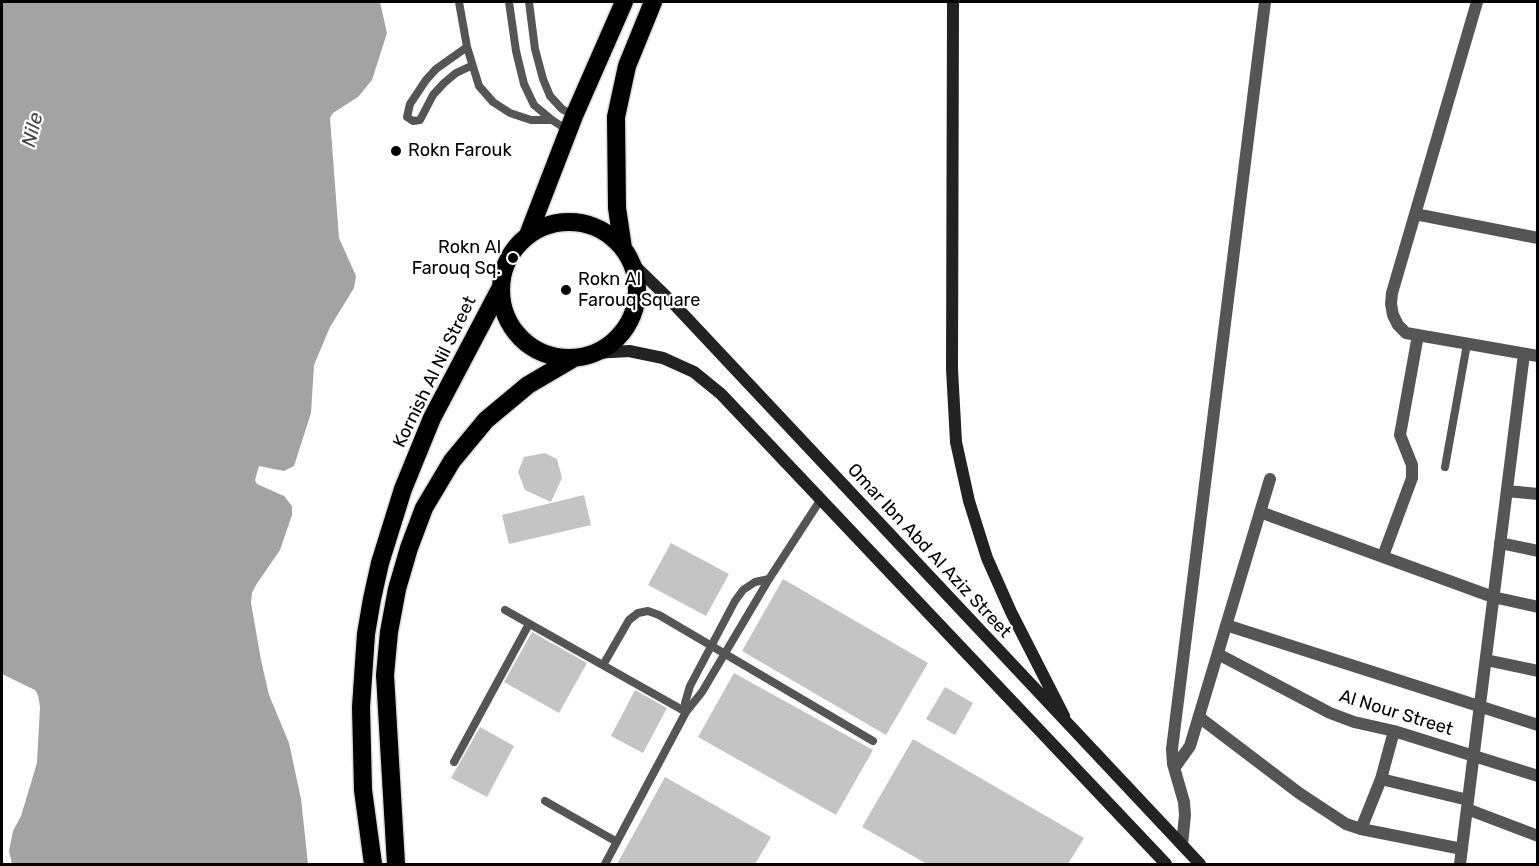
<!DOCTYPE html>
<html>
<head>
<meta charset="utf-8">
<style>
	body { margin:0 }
	#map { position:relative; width:1539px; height:866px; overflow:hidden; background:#fff; font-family:Rubik,sans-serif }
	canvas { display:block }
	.frame { position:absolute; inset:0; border:3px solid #000; pointer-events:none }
</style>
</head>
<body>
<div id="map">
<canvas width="1539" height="866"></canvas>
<div class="frame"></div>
</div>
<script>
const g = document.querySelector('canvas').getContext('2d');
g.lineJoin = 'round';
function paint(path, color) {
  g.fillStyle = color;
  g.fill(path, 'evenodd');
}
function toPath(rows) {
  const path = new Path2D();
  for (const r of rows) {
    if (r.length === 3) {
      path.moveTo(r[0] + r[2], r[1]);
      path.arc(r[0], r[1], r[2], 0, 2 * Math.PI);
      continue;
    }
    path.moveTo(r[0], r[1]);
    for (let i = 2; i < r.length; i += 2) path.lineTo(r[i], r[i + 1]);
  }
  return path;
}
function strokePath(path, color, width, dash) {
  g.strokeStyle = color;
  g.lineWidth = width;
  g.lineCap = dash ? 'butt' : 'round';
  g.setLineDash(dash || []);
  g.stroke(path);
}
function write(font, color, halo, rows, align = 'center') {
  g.font = font + ' Rubik,sans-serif';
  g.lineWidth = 4.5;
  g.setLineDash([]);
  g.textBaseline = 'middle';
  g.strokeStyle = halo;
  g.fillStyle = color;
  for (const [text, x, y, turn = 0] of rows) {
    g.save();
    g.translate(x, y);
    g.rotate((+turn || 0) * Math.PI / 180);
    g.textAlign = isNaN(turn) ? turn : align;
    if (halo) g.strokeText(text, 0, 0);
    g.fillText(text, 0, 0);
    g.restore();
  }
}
paint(toPath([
	[2,2,380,2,387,33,372,80,358,97,333,113,330,118,339,238,356,276,354,288,330,327,314,365,311,413,294,466,284,471,259,466,255,480,257,484,284,496,292,506,292,515,280,550,256,585,252,593,251,603,261,660,269,695,289,743,301,799,308,864,12,864,9,851,13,831,21,816,37,763,40,707,38,695,35,690,2,674]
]), '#a3a3a3');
paint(toPath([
	[545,453,557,459,562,478,551,502,525,490,518,472,524,457],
	[584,495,591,525,509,544,502,515],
	[671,543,729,574,706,616,648,585],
	[783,579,928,663,886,735,742,651],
	[532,632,587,663,559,713,504,682],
	[734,673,873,750,836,815,698,737],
	[945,687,973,703,955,735,926,719],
	[635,690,667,708,643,753,611,736],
	[480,727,514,746,487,797,451,778],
	[913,739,1084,838,1068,864,927,864,862,827],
	[665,777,771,837,755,864,617,864]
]), '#c4c4c4');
const highway = toPath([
	[569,290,68],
	[528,235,574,116,624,2],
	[623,248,617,208,616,117,627,66,653,2],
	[373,864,363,790,361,707,366,634,372,599,380,563,403,489,432,418,500,289],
	[396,864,385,675,389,632,397,589,409,548,424,508,452,461,486,420,528,385,574,358]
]);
strokePath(highway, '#dbdbdb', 21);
strokePath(toPath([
	[459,2,467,47,479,86,493,102,510,113,531,120,552,120],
	[509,2,516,51,524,84,534,105,552,120,569,131],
	[529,2,535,49,543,79,550,96,562,109,573,115],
	[467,47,436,69,426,80,410,104,407,117,413,121,420,120,433,95,444,83,456,73,471,66],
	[1445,467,1467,344],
	[505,610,686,712],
	[603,665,629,620,638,613,648,611,659,615,873,741],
	[686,712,685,703,690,686,735,601,743,590,755,582,769,579],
	[454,762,529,624],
	[545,801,617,842],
	[605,864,686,712,702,692,769,579,821,499]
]), '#555', 8);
strokePath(toPath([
	[1477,2,1392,293,1391,304,1393,315,1398,325,1406,333,1538,356],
	[1415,214,1538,238],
	[1507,491,1538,494],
	[1260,512,1493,597,1538,607],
	[1500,543,1538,551],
	[1383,556,1412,478,1412,465,1400,435,1418,335],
	[1226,625,1538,725],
	[1218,654,1330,713,1354,722,1394,731,1538,776],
	[1486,660,1538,671],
	[1199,717,1299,793,1346,824,1361,829,1462,849],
	[1175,767,1190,746,1270,479],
	[1381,779,1468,800],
	[1467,809,1538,836],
	[1361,829,1381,779,1394,731],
	[1182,845,1185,815,1184,802,1173,764,1172,749,1265,2],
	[1460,864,1524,354]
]), '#555', 12);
strokePath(toPath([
	[953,2,952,369,956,442,969,501,987,558,1011,612,1064,716],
	[631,262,670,300,1200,864],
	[595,353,629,351,663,358,694,372,721,394,1166,864]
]), '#222', 12);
strokePath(highway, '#000', 18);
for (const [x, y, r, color] of [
	[396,151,6,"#000"],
	[513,258,6,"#000"],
	[566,290,6,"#000"]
]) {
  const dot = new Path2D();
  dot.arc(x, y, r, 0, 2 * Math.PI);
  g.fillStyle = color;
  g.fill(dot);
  strokePath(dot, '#fff', 2);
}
write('18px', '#000', '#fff', [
	["Rokn Farouk",408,151],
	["Rokn Al",501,248,"right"],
	["Farouq Sq.",501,269,"right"],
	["Rokn Al",578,280],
	["Farouq Square",578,301]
], 'left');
write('18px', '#000', '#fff', [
	["Kornish Al Nil Street",435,372,-64],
	["Omar Ibn Abd Al Aziz Street",929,551,47],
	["Al Nour Street",1396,713,17]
]);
write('italic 20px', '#444', '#fff', [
	["Nile",33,130,-76]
]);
</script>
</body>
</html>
